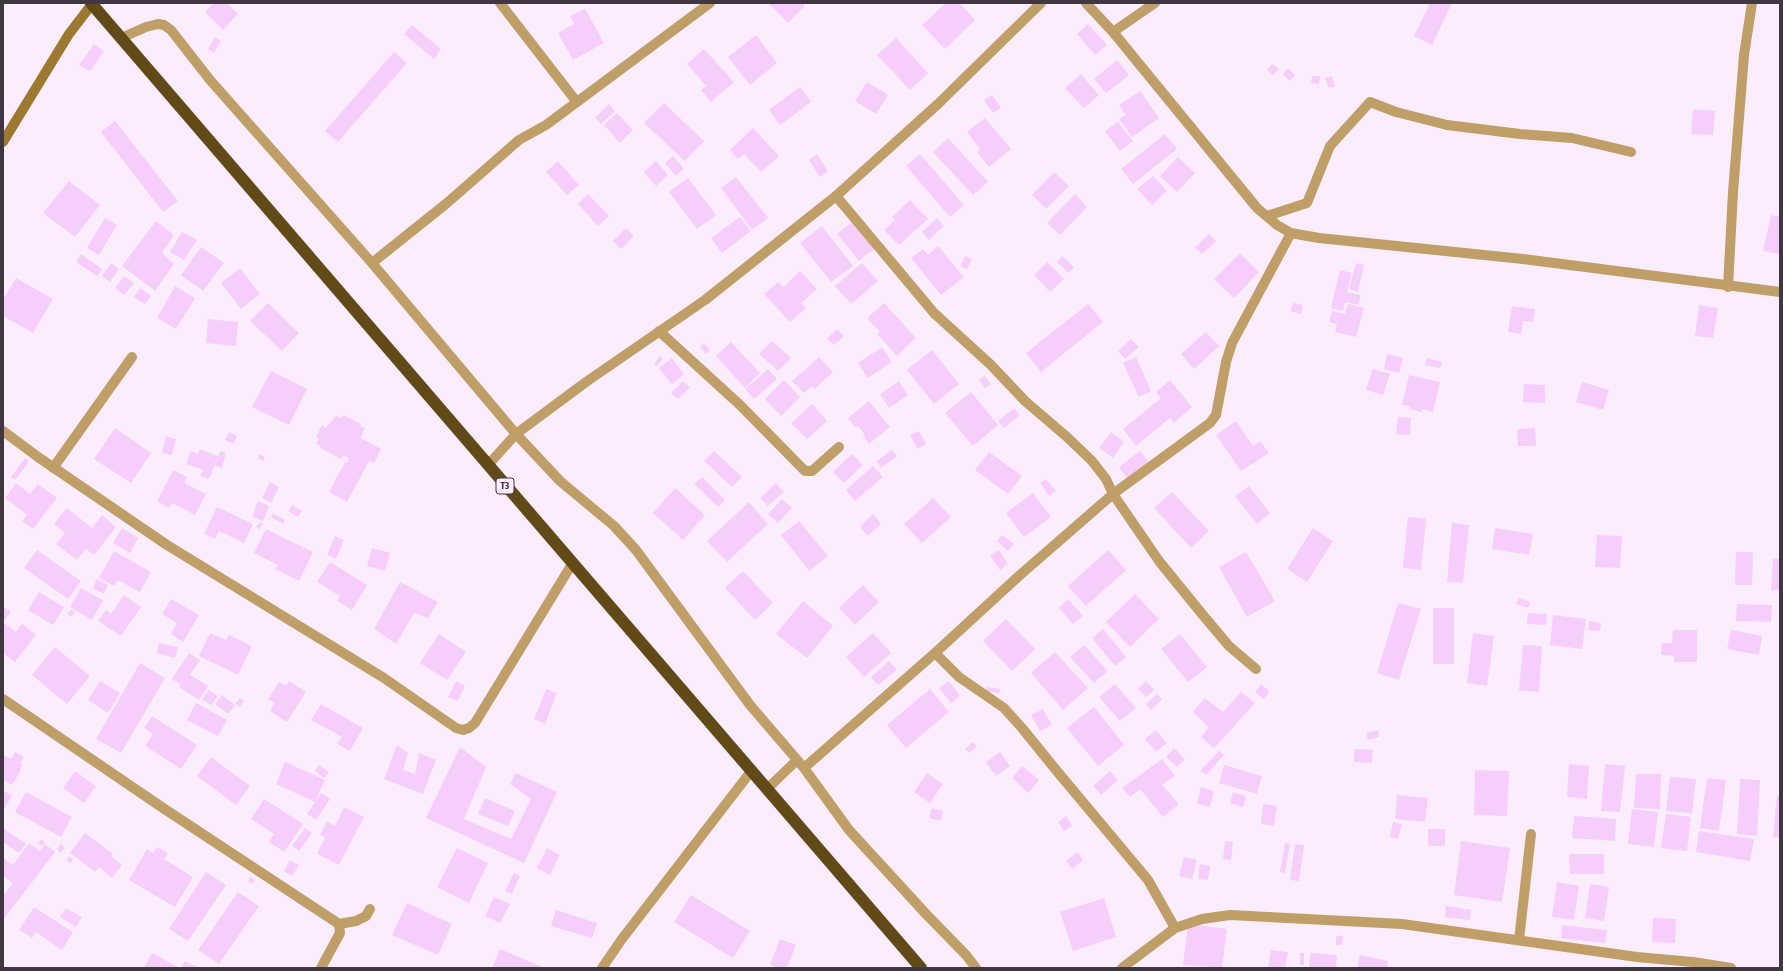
<!DOCTYPE html>
<html>
<head>
<meta charset="utf-8">
<style>
	body { margin:0 }
	#map { position:relative; width:1783px; height:971px; overflow:hidden; background:#fcedfe; font-family:"Asap Condensed",sans-serif }
	canvas { display:block }
	.frame { position:absolute; inset:0; border:4px solid #413742; pointer-events:none }
</style>
</head>
<body>
<div id="map">
<canvas width="1783" height="971"></canvas>
<div class="frame"></div>
</div>
<script>
const g = document.querySelector('canvas').getContext('2d');
g.lineJoin = 'round';
function paint(path, color) {
  g.fillStyle = color;
  g.fill(path, 'evenodd');
}
function toPath(rows) {
  const path = new Path2D();
  for (const r of rows) {
    path.moveTo(r[0], r[1]);
    for (let i = 2; i < r.length; i += 2) path.lineTo(r[i], r[i + 1]);
  }
  return path;
}
function strokePath(path, color, width, dash) {
  g.strokeStyle = color;
  g.lineWidth = width;
  g.lineCap = dash ? 'butt' : 'round';
  g.setLineDash(dash || []);
  g.stroke(path);
}
function write(font, color, halo, rows, align = 'center') {
  g.font = font + ' "Asap Condensed",sans-serif';
  g.lineWidth = 3.5;
  g.setLineDash([]);
  g.textBaseline = 'middle';
  g.strokeStyle = halo;
  g.fillStyle = color;
  for (const [text, x, y, turn = 0] of rows) {
    g.save();
    g.translate(x, y);
    g.rotate((+turn || 0) * Math.PI / 180);
    g.textAlign = isNaN(turn) ? turn : align;
    if (halo) g.strokeText(text, 0, 0);
    g.fillText(text, 0, 0);
    g.restore();
  }
}
paint(toPath([
	[214,3,227,3,238,14,223,30,205,12],
	[768,3,802,3,805,6,788,23],
	[946,3,960,3,975,20,945,49,922,25],
	[1430,3,1452,3,1432,45,1414,36],
	[585,9,604,43,573,60,558,33,574,24,570,16],
	[1088,24,1107,45,1095,55,1077,34],
	[412,25,441,49,434,59,404,34],
	[756,35,777,63,750,85,728,57],
	[215,37,221,41,214,53,208,49],
	[896,38,928,73,910,90,877,55],
	[94,44,104,51,90,71,79,65],
	[704,49,734,82,711,102,701,90,706,86,687,64],
	[394,52,407,63,338,142,325,131],
	[1117,60,1129,75,1106,93,1094,79],
	[1272,64,1279,69,1273,75,1267,70],
	[1288,68,1295,75,1290,81,1283,74],
	[1081,74,1099,95,1084,108,1065,88],
	[1312,76,1320,76,1319,84,1311,83],
	[1332,76,1335,86,1329,88,1325,78],
	[867,82,888,95,876,114,855,101],
	[800,87,811,102,780,125,769,110],
	[1140,91,1159,118,1132,137,1119,119,1126,115,1119,105],
	[992,95,1001,108,993,113,984,100],
	[664,103,704,141,685,161,644,123],
	[609,104,615,111,601,124,595,118],
	[1693,109,1715,111,1713,135,1691,134],
	[617,113,633,130,620,143,604,125],
	[985,118,1011,149,989,167,977,152,980,149,967,132],
	[115,121,178,201,163,212,101,132],
	[1118,122,1133,141,1120,151,1105,131],
	[753,128,779,156,761,172,744,154,738,159,730,150],
	[1165,134,1177,149,1133,184,1121,169],
	[948,138,988,182,973,195,933,152],
	[817,154,828,171,820,177,809,160],
	[920,154,964,205,950,217,906,166],
	[673,156,684,169,676,176,665,163],
	[1178,157,1195,173,1177,192,1160,176],
	[558,161,579,185,567,195,546,172],
	[656,161,668,175,656,186,644,172],
	[1054,172,1069,186,1046,209,1032,195],
	[1153,176,1167,191,1152,205,1137,189],
	[736,177,768,218,752,230,721,188],
	[688,178,716,215,697,229,669,192],
	[69,181,100,205,75,237,43,213],
	[588,194,609,216,598,226,578,204],
	[1075,194,1087,207,1060,235,1047,223],
	[910,200,928,219,899,245,884,230,895,220,892,217],
	[1771,215,1780,217,1780,254,1763,251],
	[740,217,751,231,722,253,711,238],
	[105,218,117,225,99,255,87,248],
	[937,218,944,226,929,240,922,232],
	[156,221,174,235,162,253,174,264,155,291,122,266],
	[852,222,874,249,859,261,837,234],
	[822,226,853,266,831,282,800,243],
	[626,228,634,236,621,249,613,241],
	[182,232,197,240,184,260,170,252],
	[1209,234,1216,241,1202,254,1195,248],
	[938,246,964,277,941,295,911,258,923,249,928,255],
	[201,247,224,263,203,291,181,275],
	[1240,253,1259,272,1234,298,1214,279],
	[81,254,102,269,97,276,76,262],
	[965,256,972,259,967,269,960,266],
	[1062,256,1074,267,1069,273,1057,262],
	[1047,262,1064,279,1050,292,1034,275],
	[111,263,119,269,110,282,102,276],
	[862,263,878,281,851,304,835,286],
	[1356,263,1364,265,1358,292,1349,289],
	[240,268,260,294,241,309,221,283],
	[1340,270,1352,273,1347,292,1361,295,1358,305,1345,302,1343,311,1331,308],
	[800,271,817,289,801,303,806,308,790,322,764,294,778,282,783,287],
	[124,276,134,283,124,295,115,288],
	[16,278,53,299,33,333,3,316,3,300],
	[175,286,195,298,176,329,157,318],
	[140,288,151,296,145,304,134,297],
	[268,303,299,333,282,351,250,321],
	[884,303,916,338,897,356,877,334,880,332,867,318],
	[1293,303,1303,305,1301,314,1290,311],
	[1088,304,1103,322,1041,372,1026,353],
	[1348,304,1364,308,1356,337,1335,332,1337,324,1329,322,1332,311,1345,314],
	[1699,305,1718,308,1713,338,1695,336],
	[1512,306,1535,309,1533,322,1523,321,1521,334,1508,332],
	[208,319,238,322,236,346,206,343],
	[837,329,844,336,834,345,827,339],
	[1206,332,1219,346,1194,369,1181,354],
	[1131,339,1139,347,1125,359,1118,351],
	[772,341,791,358,778,371,759,354],
	[731,342,760,373,745,388,716,356],
	[704,343,710,350,706,354,700,347],
	[882,347,892,362,868,378,858,363],
	[932,350,959,384,934,404,907,370],
	[1387,354,1403,358,1399,373,1384,369],
	[660,356,663,358,657,366,654,364],
	[819,357,833,372,815,389,812,386,804,393,792,381],
	[1136,357,1151,391,1139,397,1123,363],
	[672,358,684,374,672,384,659,368],
	[1427,358,1442,362,1440,368,1425,365],
	[768,369,777,379,754,399,745,389],
	[1373,369,1390,374,1383,395,1366,390],
	[271,371,307,389,289,425,252,407],
	[1409,375,1440,382,1433,412,1422,409,1421,412,1409,409,1410,406,1402,405],
	[985,376,991,384,985,388,979,380],
	[784,380,800,397,781,416,765,399],
	[1170,380,1192,407,1174,423,1170,418,1136,446,1123,429,1161,398,1156,392],
	[683,381,690,387,678,399,671,393],
	[899,381,908,395,889,408,880,394],
	[1582,382,1609,390,1603,410,1576,402],
	[1524,384,1545,385,1545,403,1523,402],
	[971,392,998,425,973,446,945,413],
	[869,401,890,427,869,444,863,436,865,435,858,426,856,428,848,418],
	[812,404,827,421,807,439,791,423],
	[1014,408,1020,415,1004,428,998,421],
	[343,415,361,424,360,426,365,428,360,438,381,449,374,463,369,461,347,502,329,492,345,462,347,463,349,458,343,455,341,459,320,448,321,446,316,444,319,439,316,437,322,425,326,428,336,416,341,418],
	[1398,417,1411,418,1410,435,1396,434],
	[1236,421,1253,446,1260,441,1269,453,1241,471,1216,435],
	[115,428,151,453,131,483,94,459],
	[1535,428,1536,446,1518,446,1517,429],
	[919,431,926,444,917,449,910,435],
	[229,432,237,436,233,444,225,440],
	[1111,432,1124,442,1113,458,1099,448],
	[166,436,176,439,172,455,162,453],
	[200,449,218,456,209,479,200,476,203,470,186,464,191,451,198,454],
	[892,450,897,456,881,468,877,461],
	[220,451,226,453,222,468,215,466],
	[714,451,742,477,732,487,704,461],
	[1140,451,1148,462,1127,478,1119,467],
	[989,452,1022,476,1008,494,975,470],
	[260,454,265,457,263,461,258,458],
	[852,454,863,465,844,483,833,472],
	[25,458,29,462,15,480,11,477],
	[873,466,883,477,855,501,846,490],
	[173,470,187,477,184,483,206,494,195,515,172,503,169,508,157,501],
	[702,477,725,500,718,507,694,484],
	[1046,479,1056,491,1049,496,1040,483],
	[270,482,279,487,271,503,262,498],
	[16,483,30,494,38,484,57,498,33,529,22,521,27,515,5,498],
	[776,483,784,492,768,506,760,498],
	[1249,486,1270,513,1257,524,1235,496],
	[675,488,705,515,683,540,653,513],
	[1172,492,1209,531,1191,548,1154,508],
	[1033,493,1051,517,1024,537,1006,513],
	[933,498,951,517,922,543,904,524],
	[782,499,792,508,778,523,768,514],
	[258,501,269,506,263,521,252,517],
	[749,502,768,524,727,562,707,541],
	[292,505,302,511,298,517,288,511],
	[217,507,253,524,244,543,219,531,215,539,204,534],
	[67,508,92,528,102,515,116,527,94,555,86,549,77,560,56,544,65,533,54,524],
	[273,513,285,520,283,524,271,517],
	[873,514,881,524,868,536,860,527],
	[1408,517,1426,519,1421,570,1403,568],
	[799,521,828,556,809,571,781,535],
	[260,522,263,524,259,529,256,527],
	[1452,523,1469,525,1463,583,1447,582],
	[122,528,138,538,130,553,113,543],
	[1313,528,1333,541,1307,582,1287,569],
	[1495,528,1533,534,1529,555,1492,549],
	[266,529,313,552,299,581,275,569,278,565,254,553],
	[1002,535,1014,544,1008,551,997,541],
	[1597,535,1622,536,1620,568,1595,567],
	[335,536,344,540,336,559,327,555],
	[372,548,390,553,385,571,367,566],
	[37,550,81,581,68,599,24,568],
	[999,550,1008,564,1000,570,990,556],
	[1108,550,1126,570,1086,606,1068,586],
	[114,551,151,572,140,592,118,580,114,586,99,578],
	[1246,552,1275,601,1247,617,1219,567],
	[1736,552,1753,552,1752,585,1735,585],
	[1773,558,1780,559,1780,590,1771,590],
	[330,562,367,585,352,610,337,601,340,596,317,582],
	[743,571,773,603,755,620,725,588],
	[97,579,108,585,104,594,93,588],
	[400,582,438,602,428,618,414,613,396,644,374,629],
	[863,585,879,602,855,625,839,608],
	[81,588,103,600,92,620,70,607],
	[39,592,64,607,53,625,28,610],
	[1135,594,1159,619,1130,647,1106,622],
	[124,595,141,607,121,636,98,621,106,610,111,614],
	[1518,598,1530,602,1528,608,1516,604],
	[171,599,199,615,183,642,171,634,177,623,162,614],
	[1068,599,1083,616,1073,624,1059,608],
	[803,601,833,626,807,658,776,634],
	[1398,603,1421,609,1399,680,1377,673],
	[1737,604,1772,605,1771,622,1736,621],
	[3,606,11,612,3,622],
	[1433,608,1454,608,1454,664,1433,664],
	[72,609,75,612,71,617,67,614],
	[1528,613,1547,614,1546,625,1527,624],
	[1553,615,1586,619,1582,649,1550,645],
	[1006,619,1035,649,1012,671,983,641],
	[1589,621,1601,623,1600,631,1588,630],
	[3,622,16,632,22,624,36,635,15,662,3,653],
	[1103,629,1126,657,1115,666,1092,638],
	[1673,630,1697,630,1697,662,1674,662,1674,656,1661,655,1662,643,1672,643],
	[1731,630,1762,636,1759,655,1727,649],
	[210,633,226,640,229,635,252,646,238,675,199,656],
	[873,633,891,653,864,677,846,657],
	[1473,633,1494,636,1487,686,1467,683],
	[439,634,466,652,447,680,420,663],
	[1180,634,1207,667,1188,682,1161,649],
	[159,643,178,647,175,658,157,653],
	[1084,645,1108,671,1094,683,1070,657],
	[1523,645,1542,646,1539,692,1519,690],
	[55,647,90,676,67,704,32,675],
	[1055,652,1088,688,1063,710,1031,673],
	[189,653,200,660,190,675,208,686,199,700,179,687,180,684,172,679],
	[889,661,897,670,878,685,871,677],
	[140,663,165,678,121,753,96,739],
	[100,681,120,693,108,713,88,700],
	[289,681,306,692,287,722,270,711,275,703,268,699,279,682,286,686],
	[456,681,465,686,458,701,448,697],
	[949,681,960,696,951,703,939,688],
	[1146,681,1154,690,1146,697,1138,689],
	[1115,684,1136,708,1120,721,1099,697],
	[1261,684,1269,691,1264,699,1255,692],
	[986,687,1000,689,1000,693,985,691],
	[546,689,557,693,545,724,534,719],
	[930,689,949,712,906,748,887,725],
	[209,690,218,696,211,705,202,699],
	[1241,692,1255,703,1214,748,1201,737,1209,727,1193,712,1205,698,1223,712],
	[1157,694,1162,699,1151,710,1146,704],
	[222,695,235,705,228,714,215,704],
	[240,698,244,701,240,707,235,704],
	[196,703,227,720,218,736,187,720],
	[321,704,363,728,350,751,337,744,342,737,311,720],
	[1094,707,1124,745,1098,766,1067,728],
	[1043,709,1052,725,1040,731,1031,715],
	[152,716,197,745,181,769,145,746,153,734,144,728],
	[1156,730,1167,743,1156,752,1145,739],
	[1378,730,1379,737,1368,740,1366,733],
	[973,742,977,746,970,753,965,749],
	[397,745,408,753,403,770,415,774,419,753,436,760,423,794,384,779],
	[460,747,486,767,464,819,511,839,531,799,510,784,516,773,557,792,524,863,426,818],
	[1174,748,1185,759,1177,767,1166,757],
	[1354,749,1373,750,1372,763,1354,762],
	[1219,751,1224,755,1206,775,1200,771],
	[15,752,24,757,20,763,23,764,20,769,21,770,12,785,3,780,3,755,11,759],
	[1000,752,1010,766,996,776,986,762],
	[211,757,250,786,236,805,197,776],
	[1162,759,1175,776,1162,785,1179,804,1163,817,1140,789,1130,797,1122,788],
	[285,762,325,780,315,802,276,784],
	[1569,764,1589,766,1587,799,1567,797],
	[1605,764,1625,766,1620,812,1601,811],
	[319,765,329,772,324,778,315,771],
	[1224,765,1262,776,1257,794,1219,783],
	[1022,766,1039,780,1028,793,1012,778],
	[1475,770,1509,771,1507,816,1474,815],
	[75,771,96,786,84,803,63,788],
	[1110,771,1118,780,1101,795,1093,786],
	[927,773,943,784,930,803,914,792],
	[1636,774,1661,774,1660,809,1634,808],
	[1670,777,1696,779,1692,813,1666,811],
	[1707,778,1726,780,1719,831,1700,828],
	[1740,779,1760,780,1757,836,1737,834],
	[1201,787,1214,791,1210,807,1197,804],
	[3,790,12,796,3,810],
	[26,792,72,817,61,837,15,812],
	[1233,792,1246,796,1243,807,1230,803],
	[321,793,330,799,316,820,307,814],
	[1397,795,1428,798,1425,822,1395,819],
	[1777,795,1780,796,1780,837,1773,837],
	[485,798,515,811,508,826,478,814],
	[264,799,303,824,284,852,269,842,274,834,251,819],
	[1263,804,1277,806,1274,826,1261,824],
	[344,807,364,817,339,865,317,854,325,837,320,835,327,821,335,826],
	[932,808,943,811,941,821,929,818],
	[1632,809,1658,812,1654,847,1628,844],
	[1666,814,1691,817,1687,851,1661,848],
	[1066,816,1072,826,1064,831,1058,822],
	[1574,816,1616,819,1615,841,1572,838],
	[1393,822,1402,824,1398,839,1390,837],
	[3,828,26,844,19,853,3,842],
	[305,828,312,833,299,851,292,846],
	[1428,829,1445,829,1445,846,1428,846],
	[1699,831,1754,839,1750,861,1696,852],
	[85,833,113,854,111,856,122,865,112,878,99,867,95,872,70,853],
	[41,839,45,842,42,846,38,843],
	[1225,841,1233,842,1231,860,1223,859],
	[1461,841,1510,848,1502,902,1454,895],
	[29,843,40,851,45,844,55,852,3,920,3,896,13,883,3,876,3,858,13,865],
	[1285,843,1290,844,1285,873,1280,872],
	[61,844,65,848,60,853,57,849],
	[1295,844,1304,845,1299,881,1290,880],
	[157,847,168,853,164,859,193,877,175,907,129,880,147,849,153,853],
	[457,848,488,863,469,903,437,887],
	[547,848,560,855,550,875,537,868],
	[1077,852,1083,860,1072,869,1066,861],
	[1569,854,1604,854,1604,874,1570,874],
	[69,856,73,859,71,863,66,860],
	[1184,857,1197,860,1192,879,1179,876],
	[290,860,299,865,292,876,284,871],
	[1200,864,1210,866,1208,880,1198,879],
	[206,872,226,885,188,941,169,929],
	[514,873,520,876,512,894,505,891],
	[250,877,255,880,252,884,248,881],
	[1557,882,1579,886,1574,920,1552,917],
	[1590,884,1609,887,1604,921,1585,918],
	[238,892,259,906,219,964,198,950],
	[691,895,750,931,733,958,674,922],
	[494,897,510,904,500,923,485,916],
	[1104,898,1116,937,1073,951,1060,912],
	[407,903,452,924,438,955,392,935],
	[1446,906,1471,910,1470,920,1445,917],
	[34,907,73,932,62,950,36,932,32,938,19,930],
	[66,908,82,917,76,927,60,917],
	[556,910,597,923,592,938,551,926],
	[1653,918,1676,919,1675,943,1652,942],
	[1188,924,1227,929,1222,968,1183,965],
	[1562,925,1607,930,1605,943,1561,938],
	[1336,936,1343,936,1342,945,1336,945],
	[780,939,796,945,787,968,778,968,770,965],
	[500,949,545,968,492,968],
	[1271,950,1288,952,1285,968,1268,968],
	[152,953,180,968,144,968],
	[1300,953,1304,953,1304,965,1300,965],
	[1310,953,1337,955,1336,968,1309,968],
	[1360,955,1388,961,1387,968,1357,968],
	[185,961,199,968,181,968]
]), '#f5cefb');
strokePath(toPath([
	[500,3,576,101],
	[1086,3,1113,32,1257,208,1277,225,1291,233,1319,238,1523,259,1780,292],
	[1113,32,1155,3],
	[121,38,146,27,158,24,164,25,171,30,210,80,372,263,516,434,560,481,614,526,636,550,750,705,804,768,849,830,926,914,966,955,976,968],
	[836,196,934,313,991,365,1025,401,1067,437,1092,461,1106,479,1113,494,1210,423,1216,415,1226,362,1232,343,1291,233],
	[1267,216,1307,203,1330,146,1370,102,1396,112,1447,125,1520,134,1572,138,1631,152],
	[372,263,447,203,519,140,546,125,710,3],
	[1728,287,1733,192,1744,55,1752,3],
	[659,331,740,405,805,471,812,471,839,447],
	[3,431,38,457,167,545,384,678,456,728,463,730,469,728,475,723,572,564],
	[488,465,516,434,586,382,705,300,836,196,938,104,1041,3],
	[53,468,132,357],
	[935,653,959,677,1004,708,1022,728,1056,770,1148,880,1175,928],
	[3,699,163,808,339,924,340,933,321,968],
	[804,768,935,653,1020,575,1113,494,1159,561,1202,614,1229,646,1256,669],
	[767,789,797,760],
	[339,924,356,921,366,916,370,909],
	[1519,940,1531,834],
	[602,968,622,939,752,770],
	[1122,968,1175,928,1202,919,1230,915,1402,924,1637,957,1693,962,1731,968]
]), '#bf9f67', 10);
strokePath(toPath([
	[3,142,69,34,92,4]
]), '#9d7831', 10);
strokePath(toPath([
	[91,3,921,968]
]), '#624918', 12);
for (const [x, y, w] of [
	[505,486,18]
]) {
  const box = new Path2D();
  box.roundRect(x - w / 2, y - 8, w, 16, 3);
  g.fillStyle = '#fcedfe';
  g.fill(box);
  strokePath(box, '#413742', 1);
}
write('bold 10px', '#413742', null, [
	["T3",505,486]
]);
</script>
</body>
</html>
